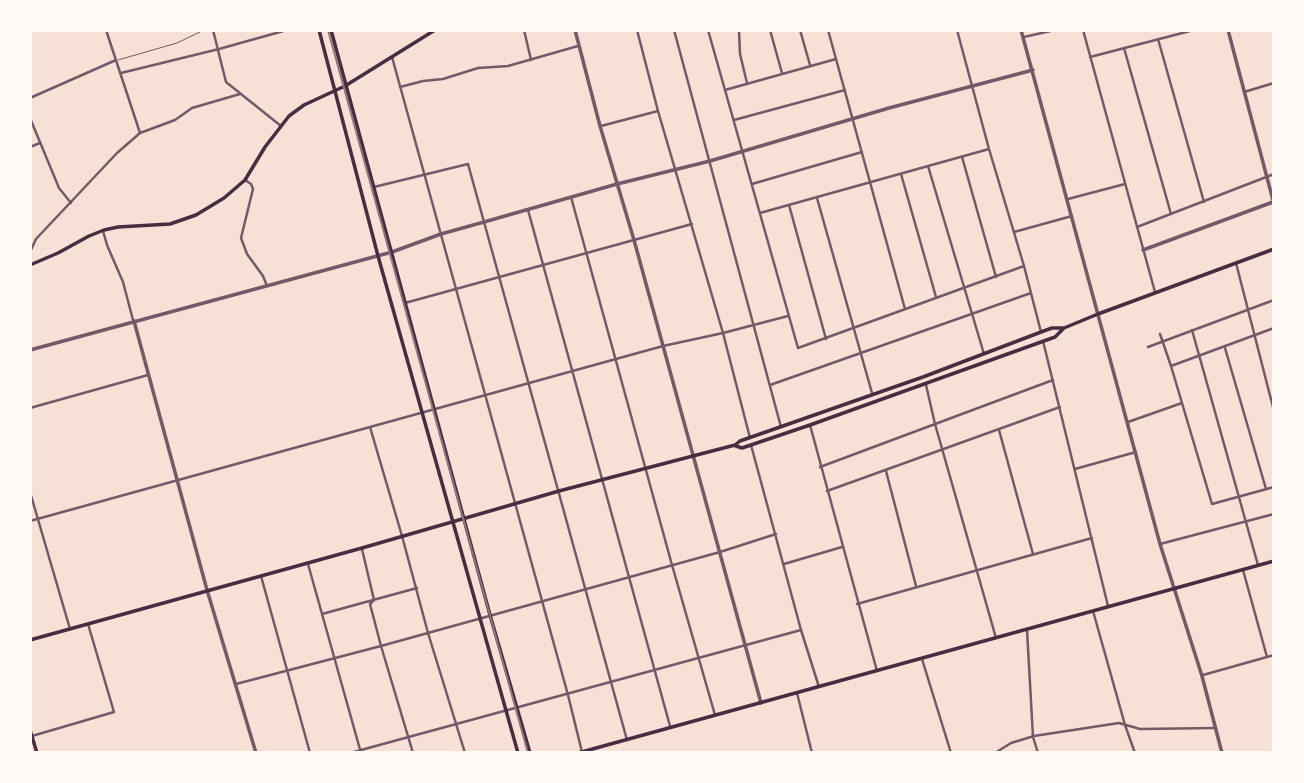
<!DOCTYPE html>
<html>
<head>
<meta charset="utf-8">
<style>
	body { margin:0 }
	#map { position:relative; width:1304px; height:783px; overflow:hidden; background:#f7e1d7; font-family:Raleway,sans-serif }
	canvas { display:block }
	.frame { position:absolute; inset:0; border:32px solid #fffaf5; pointer-events:none }
</style>
</head>
<body>
<div id="map">
<canvas width="1304" height="783"></canvas>
<div class="frame"></div>
</div>
<script>
const g = document.querySelector('canvas').getContext('2d');
g.lineJoin = 'round';
function toPath(rows) {
  const path = new Path2D();
  for (const r of rows) {
    path.moveTo(r[0], r[1]);
    for (let i = 2; i < r.length; i += 2) path.lineTo(r[i], r[i + 1]);
  }
  return path;
}
function strokePath(path, color, width, dash) {
  g.strokeStyle = color;
  g.lineWidth = width;
  g.lineCap = dash ? 'butt' : 'round';
  g.setLineDash(dash || []);
  g.stroke(path);
}
strokePath(toPath([
	[118,60,177,43,204,30]
]), '#755966', 1);
strokePath(toPath([
	[213,30,226,82,281,126],
	[524,30,531,60],
	[637,30,658,111,723,333,750,438],
	[674,30,781,427],
	[708,30,798,348,1024,266],
	[739,30,740,54,747,83],
	[770,30,782,73],
	[800,30,810,65],
	[828,30,905,309],
	[957,30,989,149,1024,266,1041,332],
	[1083,30,1155,292],
	[1024,37,1055,30],
	[1158,39,1204,202],
	[1124,48,1171,214],
	[392,57,568,695,582,752],
	[1090,57,1194,30],
	[121,73,219,49,287,30],
	[400,87,423,81,443,79,478,68,508,66,578,46],
	[725,90,836,59],
	[1244,92,1274,83],
	[30,98,116,60],
	[30,118,59,188,71,203],
	[734,120,845,90],
	[601,126,658,111],
	[140,133,175,120,192,108,240,94],
	[30,147,40,143],
	[962,157,996,277],
	[928,166,984,354],
	[901,174,936,297],
	[245,180,251,184,253,189,241,238,247,254,263,276,267,286],
	[752,184,862,152],
	[374,187,468,164,627,740],
	[571,197,672,565,715,715],
	[817,198,872,393],
	[1068,199,1125,184],
	[789,205,826,339],
	[528,210,670,726],
	[760,213,989,149],
	[1137,227,1274,174],
	[103,231,107,245,123,282,133,320],
	[1014,232,1072,216],
	[30,252,36,239,117,153,140,133,106,30],
	[1236,263,1274,411],
	[405,303,692,224],
	[1274,328,1171,366,1212,504,1274,487],
	[1192,330,1258,565],
	[1160,334,1171,366],
	[1043,341,1108,606],
	[1148,347,1274,300],
	[1225,348,1266,489],
	[770,385,1031,293],
	[926,385,935,424,996,638],
	[30,408,148,375],
	[1128,422,1182,403],
	[810,425,877,671],
	[370,427,402,536,428,633,465,753],
	[999,430,1033,554],
	[751,445,801,630,819,687],
	[820,467,1053,380],
	[1075,469,1136,452],
	[886,471,916,586],
	[827,491,1060,407],
	[30,492,70,629],
	[30,521,663,346,723,333,788,316],
	[1160,544,1274,514],
	[362,549,374,600,370,604,381,646,413,753],
	[308,564,361,753],
	[784,564,842,547],
	[1243,570,1267,657],
	[261,576,310,753],
	[857,604,1092,538],
	[1093,611,1125,725,1135,753],
	[322,614,417,588],
	[1027,630,1033,737,1038,753],
	[922,659,951,753],
	[1203,675,1274,655],
	[236,684,381,646,720,552,776,534],
	[797,693,812,753],
	[32,736,114,712,88,624],
	[350,753,801,630],
	[995,753,1011,743,1034,736,1119,723,1140,729,1216,728]
]), '#755966', 2.5);
strokePath(toPath([
	[575,30,600,126,634,240,761,703],
	[1021,30,1160,544,1202,676,1222,753],
	[1228,30,1274,204],
	[1143,250,1273,202],
	[134,321,207,590,256,753],
	[30,350,392,252,441,234,484,222,617,184,710,161,889,108,1033,70]
]), '#755966', 3.5);
strokePath(toPath([
	[319,30,378,256,518,753],
	[331,30,490,615,530,753],
	[30,265,58,253,89,236,104,230,118,227,170,224,196,215,224,198,245,180,265,147,289,116,304,105,345,86,435,30],
	[736,446,742,448,810,425,1055,337,1064,328,1098,314,1274,249],
	[30,640,362,548,559,491,735,445,740,441,923,377,1041,332,1052,328,1064,328],
	[30,730,37,753],
	[578,753,1274,561]
]), '#4a2c40', 3.5);
strokePath(toPath([
	[328,30,528,753]
]), '#8f747c', 2);
</script>
</body>
</html>
